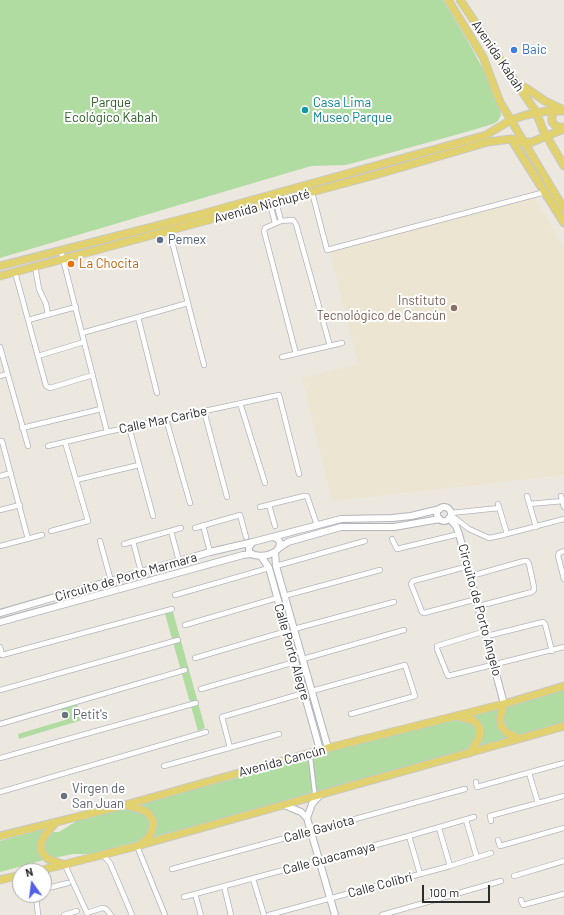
<!DOCTYPE html>
<html>
<head>
<meta charset="utf-8">
<style>
	body { margin:0 }
	#map { position:relative; width:564px; height:915px; overflow:hidden; background:#ece8df; font-family:Barlow,sans-serif }
	canvas { display:block }
	.north { position:absolute; left:12px; top:863px; width:40px; height:40px; box-sizing:border-box; background:#fff; border:1px solid #ababab; border-radius:50%; rotate:346deg; font-size:11px; font-weight:700; line-height:16px; text-align:center; color:#2c2c2c }
	.north::after { content:''; display:block; margin:auto; width:14px; height:18px; background:#525fe6; clip-path:polygon(50% 0,100% 100%,50% 72%,0 100%) }
	.scale { position:absolute; left:422px; top:885px; width:68px; height:18px; box-sizing:border-box; border:2px solid #2c2c2c; border-top:0; padding-left:5px; font-size:12px; line-height:14px; white-space:nowrap; color:#2c2c2c; -webkit-text-stroke:3px #fff; paint-order:stroke }
</style>
</head>
<body>
<div id="map">
<canvas width="564" height="915"></canvas>
<div class="north">N</div>
<div class="scale">100 m</div>
</div>
<script>
const g = document.querySelector('canvas').getContext('2d');
g.lineJoin = 'round';
function paint(path, color) {
  g.fillStyle = color;
  g.fill(path, 'evenodd');
}
function toPath(rows) {
  const path = new Path2D();
  for (const r of rows) {
    if (r.length === 3) {
      path.moveTo(r[0] + r[2], r[1]);
      path.arc(r[0], r[1], r[2], 0, 2 * Math.PI);
      continue;
    }
    path.moveTo(r[0], r[1]);
    for (let i = 2; i < r.length; i += 2) path.lineTo(r[i], r[i + 1]);
  }
  return path;
}
function strokePath(path, color, width, dash) {
  g.strokeStyle = color;
  g.lineWidth = width;
  g.lineCap = dash ? 'butt' : 'round';
  g.setLineDash(dash || []);
  g.stroke(path);
}
function write(font, color, halo, rows, align = 'center') {
  g.font = font + ' Barlow,sans-serif';
  g.lineWidth = 4;
  g.setLineDash([]);
  g.textBaseline = 'middle';
  g.strokeStyle = halo;
  g.fillStyle = color;
  for (const [text, x, y, turn = 0] of rows) {
    g.save();
    g.translate(x, y);
    g.rotate((+turn || 0) * Math.PI / 180);
    g.textAlign = isNaN(turn) ? turn : align;
    if (halo) g.strokeText(text, 0, 0);
    g.fillText(text, 0, 0);
    g.restore();
  }
}
paint(toPath([
	[534,197,564,249,564,475,332,501,302,378,358,364,330,251]
]), '#ebe5d1');
paint(toPath([
	[0,0,443,0,471,47,490,82,500,109,501,115,498,121,493,124,459,134,346,165,311,166,0,258],
	[173,612,205,728,198,731,165,614],
	[564,686,564,726,301,800,167,833,91,854,73,854,44,860,0,872,0,841,46,828,42,832,59,832,80,819,253,774,310,753],
	[77,704,82,720,19,739,18,734,65,720,61,708]
]), '#b0dca2');
const pedestrian = toPath([
	[310,754,315,796]
]);
const minor = toPath([
	[312,192,327,250,545,192],
	[276,202,281,221],
	[270,204,275,223],
	[169,230,204,365],
	[61,251,107,432],
	[35,266,39,289,46,304,48,315],
	[15,272,46,386,50,388,93,375],
	[138,317,157,393],
	[28,320,76,307],
	[82,333,188,303],
	[0,347,28,446],
	[296,354,264,231,265,228,281,221,293,220,296,224,330,346],
	[38,356,84,342],
	[282,357,342,343],
	[0,376,7,374],
	[240,403,265,483],
	[204,411,227,497],
	[166,419,190,503],
	[129,427,153,516],
	[22,428,101,409],
	[0,441,2,441,28,539],
	[48,446,107,432,279,395,299,474],
	[0,476,11,473],
	[76,480,139,465],
	[527,496,536,527],
	[561,496,564,507],
	[498,504,507,534],
	[529,504,563,501],
	[269,505,275,526],
	[260,507,304,496,307,496,317,525],
	[0,510,20,505],
	[451,513,499,508],
	[451,515,469,529,489,538,499,536,564,519],
	[203,525,210,552],
	[195,528,240,515,246,537],
	[51,531,88,521,65,442],
	[171,531,179,561],
	[392,539,397,549,459,534],
	[100,541,111,581],
	[133,541,140,568],
	[124,544,181,528],
	[0,546,42,535],
	[564,551,559,553,558,556,564,579],
	[276,566,365,541],
	[469,566,413,581,411,584,422,612,424,613,477,599],
	[471,576,524,561,527,561,529,564,534,587,534,590,532,592,479,606],
	[175,595,269,568],
	[284,596,380,570],
	[185,625,277,598],
	[294,629,394,602],
	[486,631,437,646,437,649,448,676,564,647],
	[487,636,543,622,545,624,552,651],
	[0,647,2,655,172,609],
	[195,658,287,631],
	[303,659,404,630],
	[201,689,295,662],
	[0,690,178,640],
	[312,691,405,665,415,696,351,714],
	[0,724,185,670],
	[230,748,222,717,304,693],
	[0,758,196,703],
	[164,766,279,734],
	[529,773,538,803],
	[476,782,477,787,564,763],
	[0,792,206,732],
	[466,820,477,858],
	[491,821,490,816,564,796],
	[439,828,450,866],
	[409,836,420,874],
	[498,840,500,846,564,828],
	[137,846,165,915],
	[103,855,110,863,132,915],
	[65,865,87,913,102,908,106,909,111,915],
	[172,869,465,789],
	[514,876,564,861],
	[253,879,264,915],
	[224,886,231,915],
	[44,889,68,883],
	[195,894,201,915],
	[36,895,38,915],
	[184,897,409,836,474,817],
	[521,900,523,905,564,894],
	[64,915,77,911],
	[269,915,450,866,491,853],
	[382,915,501,881]
]);
const tertiary = toPath([
	[444,514,7],
	[449,518,456,526,459,534,504,704],
	[273,537,278,539,280,543,279,548,275,552,268,555,261,556,254,555,249,552,249,547,253,542,341,519,392,518,411,516,440,509],
	[279,548,288,542,341,527,394,527,440,519],
	[275,552,276,566,328,748],
	[261,556,269,568,320,750],
	[0,613,210,552,253,542],
	[0,622,243,555,252,554],
	[284,805,301,812,307,818,335,915],
	[307,818,312,804,320,795]
]);
const primary = toPath([
	[448,0,483,57,500,102,564,209],
	[460,0,536,112,543,130,564,166],
	[517,84,526,88,545,101,564,110],
	[555,111,552,116,552,122,557,127,564,127],
	[511,139,564,223],
	[0,266,202,214,486,135,511,120,526,115,547,111,564,111],
	[0,276,375,175,488,142,511,139,523,142,532,142,564,129],
	[504,704,500,718,501,726,507,733,518,738],
	[459,717,473,720,477,724,480,729,479,738,470,753],
	[125,805,143,810,149,814,153,821,153,827,151,833,148,838,141,844],
	[55,823,45,835,41,843,41,850,44,855,48,859,65,865],
	[0,836,125,805,328,748,504,704,564,686],
	[38,871,137,846,564,726],
	[0,880,20,875]
]);
strokePath(pedestrian, '#b3b4be', 5.5);
strokePath(minor, '#b3b4be', 6);
strokePath(tertiary, '#b3b4be', 8);
strokePath(primary, '#c8c8c8', 9);
strokePath(pedestrian, '#fff', 3.5);
strokePath(minor, '#fff', 4.5);
strokePath(tertiary, '#fff', 6);
strokePath(primary, '#e1d26f', 7);
for (const [x, y, r, color] of [
	[514,50,4,"#3f7fe0"],
	[305,110,4,"#0f9aa8"],
	[160,240,4,"#5c6f8a"],
	[71,264,4,"#e8710a"],
	[454,308,4,"#8d6e63"],
	[65,715,4,"#6b7280"],
	[64,796,4,"#6b7280"]
]) {
  const dot = new Path2D();
  dot.arc(x, y, r, 0, 2 * Math.PI);
  g.fillStyle = color;
  g.fill(dot);
  strokePath(dot, '#fff', 1.5);
}
write('13px', '#366cbe', '#fff', [
	["Baic",522,50]
], 'left');
write('13px', '#2c2c2c', '#fff', [
	["Avenida Kabah",498,56,56],
	["Avenida Nichupté",262,206,-15],
	["Calle Mar Caribe",163,420,-12],
	["Circuito de Porto Marmara",126,577,-16],
	["Circuito de Porto Angelo",480,610,75],
	["Calle Porto Alegre",292,652,74],
	["Avenida Cancún",282,761,-15],
	["Calle Gaviota",319,829,-15],
	["Calle Guacamaya",329,858,-15],
	["Calle Colibrí",380,885,-15]
]);
write('13px', '#296123', '#fff', [
	["Parque",111,103],
	["Ecológico Kabah",111,118]
]);
write('13px', '#0d838f', '#fff', [
	["Casa Lima",313,103],
	["Museo Parque",313,118]
], 'left');
write('13px', '#4e5e75', '#fff', [
	["Pemex",168,240]
], 'left');
write('13px', '#c56008', '#fff', [
	["La Chocita",79,264]
], 'left');
write('13px', '#785e54', '#fff', [
	["Instituto",446,301],
	["Tecnológico de Cancún",446,316]
], 'right');
write('13px', '#5b616d', '#fff', [
	["Petit's",73,715],
	["Virgen de",72,789],
	["San Juan",72,804]
], 'left');
</script>
</body>
</html>
